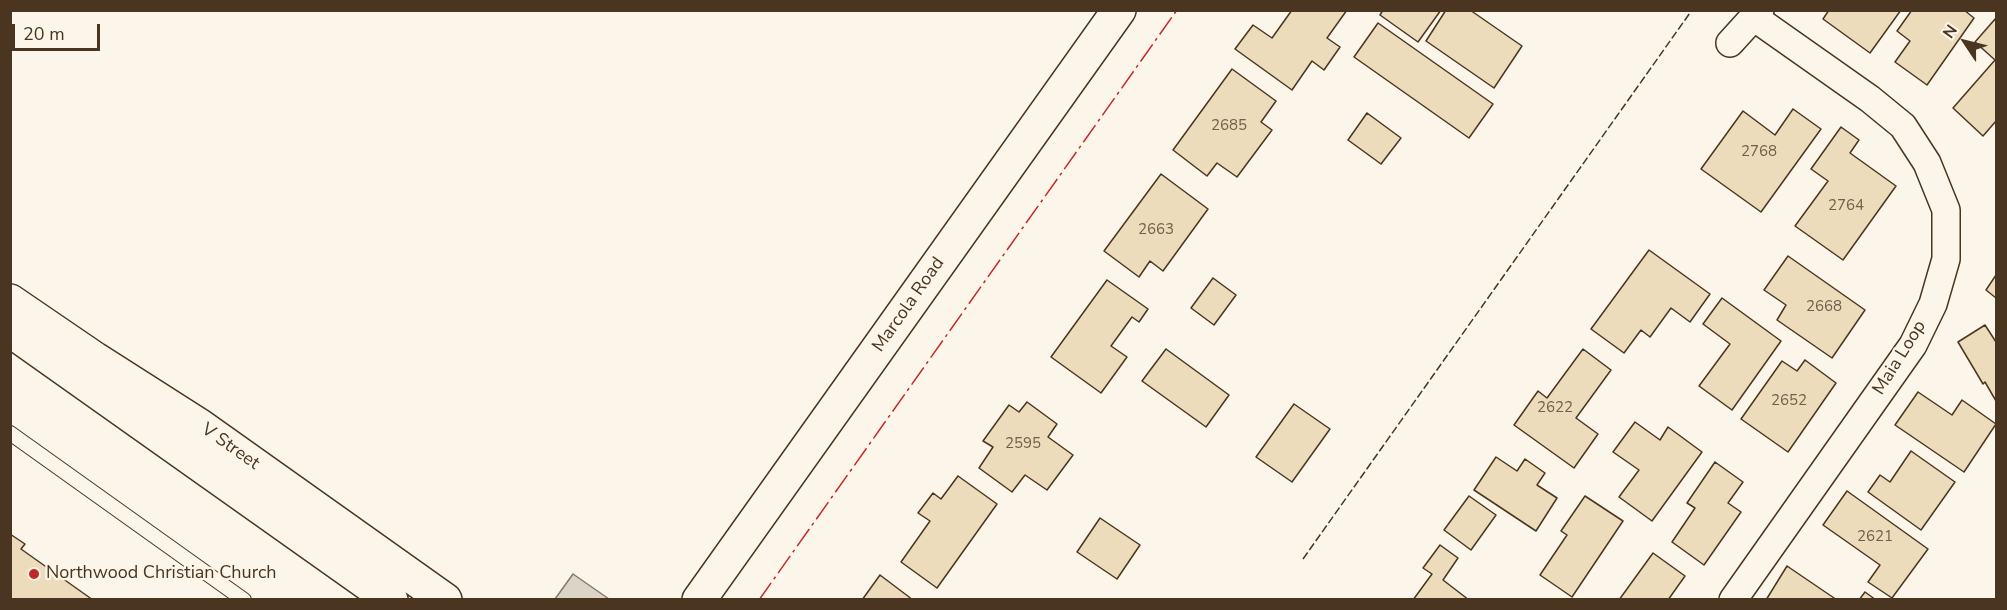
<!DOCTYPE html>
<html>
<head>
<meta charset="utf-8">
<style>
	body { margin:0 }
	#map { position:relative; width:2007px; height:610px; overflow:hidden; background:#fbf6e9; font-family:"Nunito Sans",sans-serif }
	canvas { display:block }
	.frame { position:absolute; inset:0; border:12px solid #4a3520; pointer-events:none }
	.north { position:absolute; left:1935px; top:12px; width:60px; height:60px; -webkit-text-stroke:4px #fbf6e9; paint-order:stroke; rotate:305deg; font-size:16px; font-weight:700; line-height:24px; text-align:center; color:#4a3520 }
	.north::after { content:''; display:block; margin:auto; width:21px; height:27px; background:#4a3520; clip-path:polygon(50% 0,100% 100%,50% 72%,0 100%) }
	.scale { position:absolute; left:12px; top:24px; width:88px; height:27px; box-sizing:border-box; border:3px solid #4a3520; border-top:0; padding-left:8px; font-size:18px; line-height:21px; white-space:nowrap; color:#4a3520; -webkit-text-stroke:4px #fbf6e9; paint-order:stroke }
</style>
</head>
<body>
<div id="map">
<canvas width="2007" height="610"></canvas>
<div class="frame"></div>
<div class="north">N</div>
<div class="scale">20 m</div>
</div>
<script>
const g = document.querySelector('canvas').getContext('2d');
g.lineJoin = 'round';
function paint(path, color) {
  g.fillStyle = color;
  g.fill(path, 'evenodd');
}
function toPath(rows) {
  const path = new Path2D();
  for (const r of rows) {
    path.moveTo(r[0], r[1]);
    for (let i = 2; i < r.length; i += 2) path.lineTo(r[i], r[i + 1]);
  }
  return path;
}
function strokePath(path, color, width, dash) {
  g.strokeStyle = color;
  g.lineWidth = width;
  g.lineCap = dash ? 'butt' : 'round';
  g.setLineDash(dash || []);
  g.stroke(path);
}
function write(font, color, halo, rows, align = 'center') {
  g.font = font + ' "Nunito Sans",sans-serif';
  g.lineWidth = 4.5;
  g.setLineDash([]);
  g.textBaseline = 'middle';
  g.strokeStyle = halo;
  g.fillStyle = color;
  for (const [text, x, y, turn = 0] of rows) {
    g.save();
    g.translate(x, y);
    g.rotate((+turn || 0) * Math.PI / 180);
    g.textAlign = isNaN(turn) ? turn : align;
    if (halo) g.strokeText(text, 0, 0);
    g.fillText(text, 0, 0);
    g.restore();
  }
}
const water = toPath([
	[573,574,609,599,555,599,573,574]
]);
paint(water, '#dcd4c6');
strokePath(water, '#887966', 1.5);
const building = toPath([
	[1292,10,1347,10,1327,38,1340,47,1324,70,1312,61,1292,90,1235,49,1253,25,1272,38,1292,10],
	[1383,10,1441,10,1418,42,1380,15,1383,10],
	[1446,10,1470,10,1522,46,1494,88,1426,41,1446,10],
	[1829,10,1901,10,1870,53,1823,19,1829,10],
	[1912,10,1964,10,1974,18,1927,85,1895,62,1910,41,1897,31,1912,10],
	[1996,18,1996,121,1983,136,1953,108,1995,60,1975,42,1996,18],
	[1378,23,1493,104,1469,138,1354,57,1378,23],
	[1232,69,1276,101,1261,122,1272,130,1237,177,1217,163,1207,176,1173,150,1232,69],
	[1793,109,1821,129,1761,212,1701,169,1743,111,1775,135,1793,109],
	[1367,113,1401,138,1381,164,1348,140,1367,113],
	[1841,127,1859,140,1850,153,1896,186,1843,260,1795,226,1828,181,1811,169,1841,127],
	[1161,174,1208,209,1163,271,1150,261,1139,277,1104,251,1161,174],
	[1649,250,1710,294,1690,322,1671,308,1650,337,1641,330,1624,353,1591,329,1649,250],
	[1788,256,1865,310,1832,358,1777,320,1786,305,1764,290,1788,256],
	[1996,275,1996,298,1986,290,1996,275],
	[1213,278,1236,295,1214,325,1191,308,1213,278],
	[1107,280,1148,309,1139,322,1132,317,1111,346,1127,357,1101,393,1051,357,1107,280],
	[1722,298,1781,341,1732,410,1699,386,1730,344,1703,324,1722,298],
	[1985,325,1996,342,1996,401,1985,382,1983,384,1958,342,1985,325],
	[1166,349,1229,395,1206,427,1142,381,1166,349],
	[1583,349,1611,370,1576,418,1598,434,1574,468,1514,425,1538,391,1547,398,1583,349],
	[1805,360,1836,383,1788,452,1741,419,1782,361,1797,371,1805,360],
	[1918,392,1952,415,1962,400,1996,424,1964,472,1895,425,1918,392],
	[1027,402,1057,424,1048,437,1073,455,1047,490,1025,475,1012,492,979,468,993,447,983,441,1009,405,1019,412,1027,402],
	[1294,404,1330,429,1292,482,1256,457,1294,404],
	[1635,422,1660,440,1668,427,1702,452,1652,521,1619,497,1639,470,1613,452,1635,422],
	[1911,451,1955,482,1921,530,1868,492,1880,475,1890,482,1911,451],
	[1496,457,1517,471,1525,459,1545,473,1537,485,1557,498,1536,531,1474,490,1496,457],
	[1715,462,1743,482,1728,503,1741,512,1704,565,1672,542,1695,508,1687,503,1715,462],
	[958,476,997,504,937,588,901,562,930,521,918,513,933,493,941,499,958,476],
	[1847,491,1928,549,1892,598,1868,582,1880,565,1823,525,1847,491],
	[1469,496,1496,515,1471,550,1444,530,1469,496],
	[1585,496,1623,521,1572,597,1540,575,1567,535,1561,531,1585,496],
	[1100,518,1140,545,1117,579,1077,552,1100,518],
	[10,534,25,544,21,549,93,600,10,600,10,534],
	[1440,545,1458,558,1443,580,1469,600,1413,600,1432,574,1423,568,1440,545],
	[1653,553,1685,576,1668,600,1619,600,1653,553],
	[1787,566,1837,600,1766,600,1787,566],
	[880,575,913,600,862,600,880,575],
	[1865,592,1876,600,1859,600,1865,592]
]);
paint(building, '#ecdcbc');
strokePath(building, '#4a3520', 1.5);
const service = toPath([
	[10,433,244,600]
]);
const minor = toPath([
	[1730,43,1760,10],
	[1733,600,1913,345,1933,304,1946,259,1946,210,1927,163,1903,126,1870,99,1755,18]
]);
const tertiary = toPath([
	[10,301,95,359,200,426,445,600],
	[10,330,391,600]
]);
const secondary = toPath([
	[699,600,1119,10]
]);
strokePath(service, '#4a3520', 16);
strokePath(minor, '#4a3520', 30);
strokePath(tertiary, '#4a3520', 36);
strokePath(secondary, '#4a3520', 36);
strokePath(service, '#fbf6e9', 14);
strokePath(minor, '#fbf6e9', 27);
strokePath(tertiary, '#fbf6e9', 33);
strokePath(secondary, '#fbf6e9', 33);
strokePath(toPath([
	[1303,559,1692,10]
]), '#4a3520', 1.5, [8, 3]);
strokePath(toPath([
	[759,600,1177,10]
]), '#c62828', 1.5, [21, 4.5, 3, 4.5]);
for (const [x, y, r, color] of [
	[34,574,6,"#c62828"]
]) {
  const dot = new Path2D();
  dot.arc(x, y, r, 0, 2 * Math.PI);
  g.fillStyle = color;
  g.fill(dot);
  strokePath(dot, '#fbf6e9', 2);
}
write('15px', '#725f47', null, [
	["2685",1229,126],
	["2768",1759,152],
	["2764",1846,206],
	["2663",1156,230],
	["2668",1824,307],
	["2652",1789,401],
	["2622",1555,408],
	["2595",1023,444],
	["2621",1875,537]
]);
write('18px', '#4a3520', '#fbf6e9', [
	["Marcola Road",909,305,-55],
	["Maia Loop",1900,358,-58],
	["V Street",230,447,35]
]);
write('18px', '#4a3520', '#fbf6e9', [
	["Northwood Christian Church",46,574]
], 'left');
</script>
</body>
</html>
